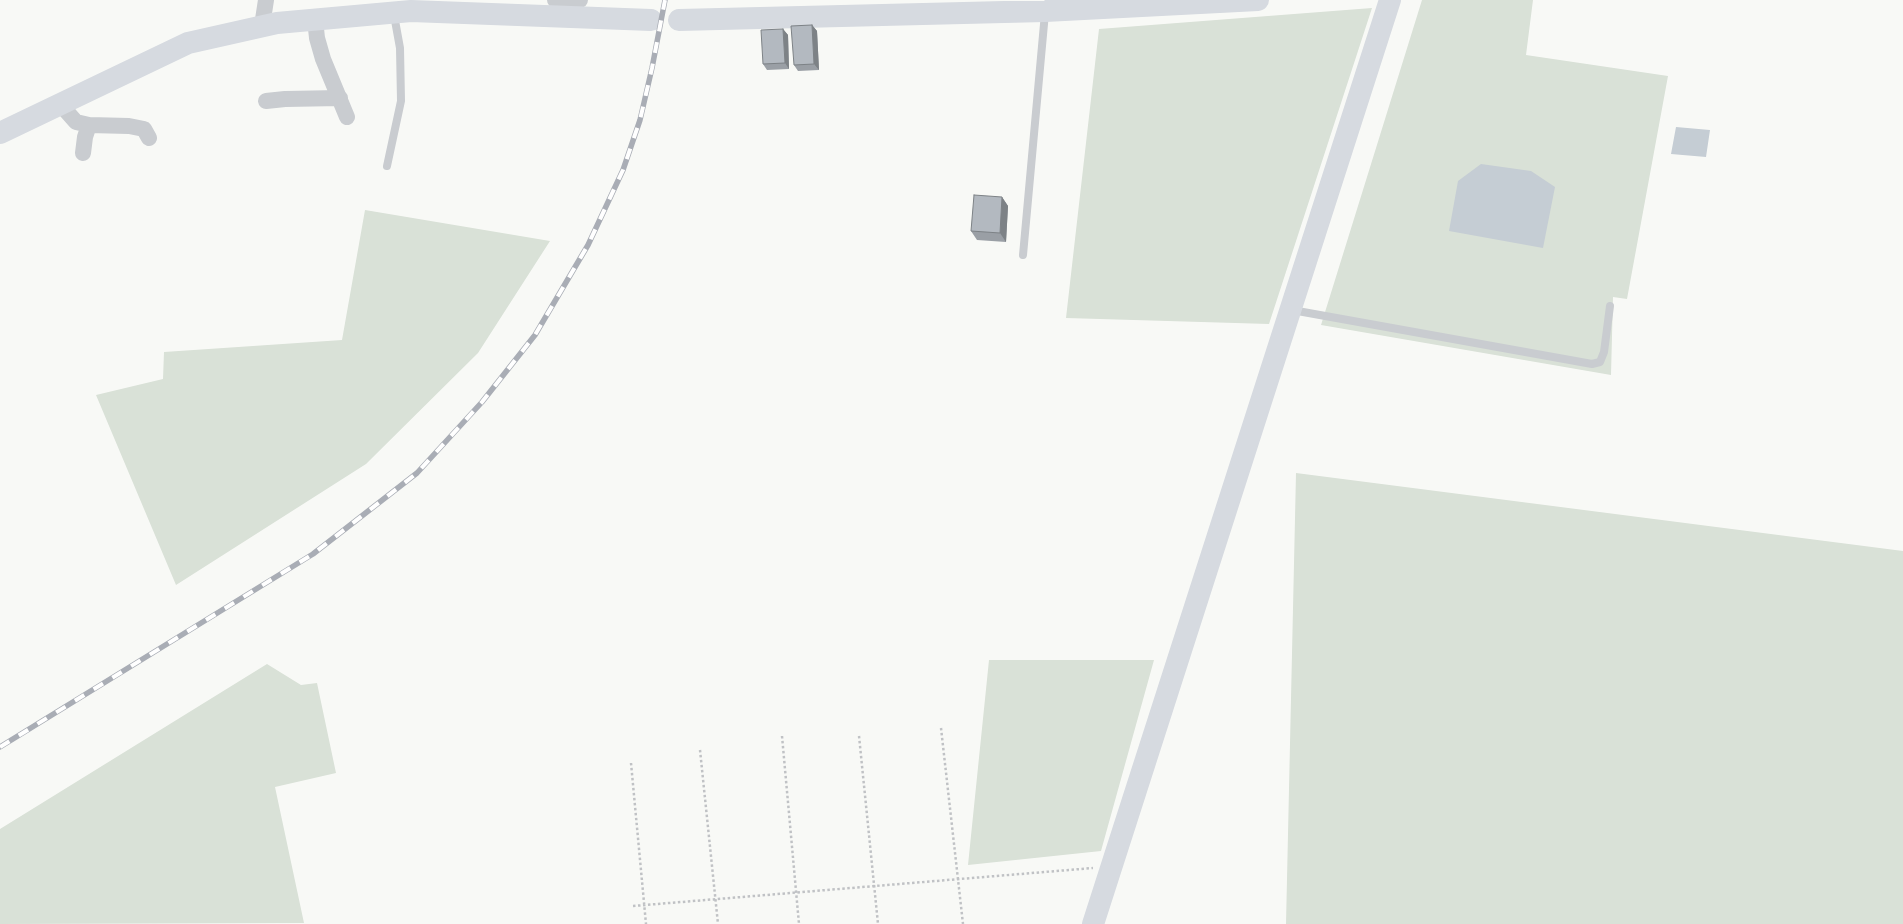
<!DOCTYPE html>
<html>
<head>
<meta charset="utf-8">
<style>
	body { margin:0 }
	canvas { display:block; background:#f8f9f6 }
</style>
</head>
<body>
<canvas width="1903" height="924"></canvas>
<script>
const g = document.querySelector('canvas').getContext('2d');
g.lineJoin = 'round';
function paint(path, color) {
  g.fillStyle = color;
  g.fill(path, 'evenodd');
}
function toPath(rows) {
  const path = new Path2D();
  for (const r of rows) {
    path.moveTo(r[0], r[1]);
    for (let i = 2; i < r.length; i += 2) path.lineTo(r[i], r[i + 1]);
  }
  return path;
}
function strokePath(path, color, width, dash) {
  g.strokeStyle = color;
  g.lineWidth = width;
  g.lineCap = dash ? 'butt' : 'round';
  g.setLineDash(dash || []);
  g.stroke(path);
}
paint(toPath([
	[1422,0,1533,0,1526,55,1668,76,1627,299,1613,297,1611,375,1321,325],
	[1372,8,1269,324,1066,318,1099,29],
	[365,210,550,241,478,353,366,464,176,585,96,395,163,379,164,352,342,340],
	[1296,473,1903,551,1903,924,1286,924],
	[989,660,1154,660,1101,851,968,865],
	[267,664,301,685,317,683,336,773,275,787,304,923,0,924,0,829]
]), '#d9e1d7');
paint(toPath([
	[1676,127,1710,130,1706,157,1671,154],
	[1481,164,1531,171,1555,187,1543,248,1449,231,1458,181]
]), '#c5cdd4');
strokePath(toPath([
	[941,728,963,924],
	[782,736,799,924],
	[859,736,878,924],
	[700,750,718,924],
	[631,763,646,924],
	[633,906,1093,868]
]), '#c0c2c5', 2.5, [2.5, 2.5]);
strokePath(toPath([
	[387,166,401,101,400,48,394,15],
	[1023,255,1045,13],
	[1292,310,1592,364,1600,362,1604,352,1610,306]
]), '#c9ccd0', 8);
strokePath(toPath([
	[555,0,580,0],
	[315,19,317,38,323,59,347,117],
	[262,26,266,0],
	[266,101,285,99,340,98],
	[61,105,76,122,89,125,129,126,144,129,149,138],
	[83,153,85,137,89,125]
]), '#c9ccd0', 16);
strokePath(toPath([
	[679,20,1045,11,1258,0],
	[0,133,188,43,277,23,411,11,651,20],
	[1093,924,1390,0]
]), '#d6dae0', 22);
const rail = toPath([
	[0,747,313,554,417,473,482,402,535,335,588,245,623,170,640,120,652,68,665,0]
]);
strokePath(rail, '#a9adb5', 5.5);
strokePath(rail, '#fff', 4, [11]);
paint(toPath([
	[812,25,817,31,819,70,798,71,794,65],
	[783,29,788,35,789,69,767,70,763,64],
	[1002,197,1008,206,1006,242,977,240,971,231]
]), '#9a9fa5');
paint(toPath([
	[812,25,817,31,819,70,814,64],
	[783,29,788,35,789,69,785,63],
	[1002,197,1008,206,1006,242,1000,233]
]), '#7d8286');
const building = toPath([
	[812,25,814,64,794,65,791,26,812,25],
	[783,29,785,63,763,64,761,30,783,29],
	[974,195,1002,197,1000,233,971,231,974,195]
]);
paint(building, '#b3b9c0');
strokePath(building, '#7d8286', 1);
</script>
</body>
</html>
